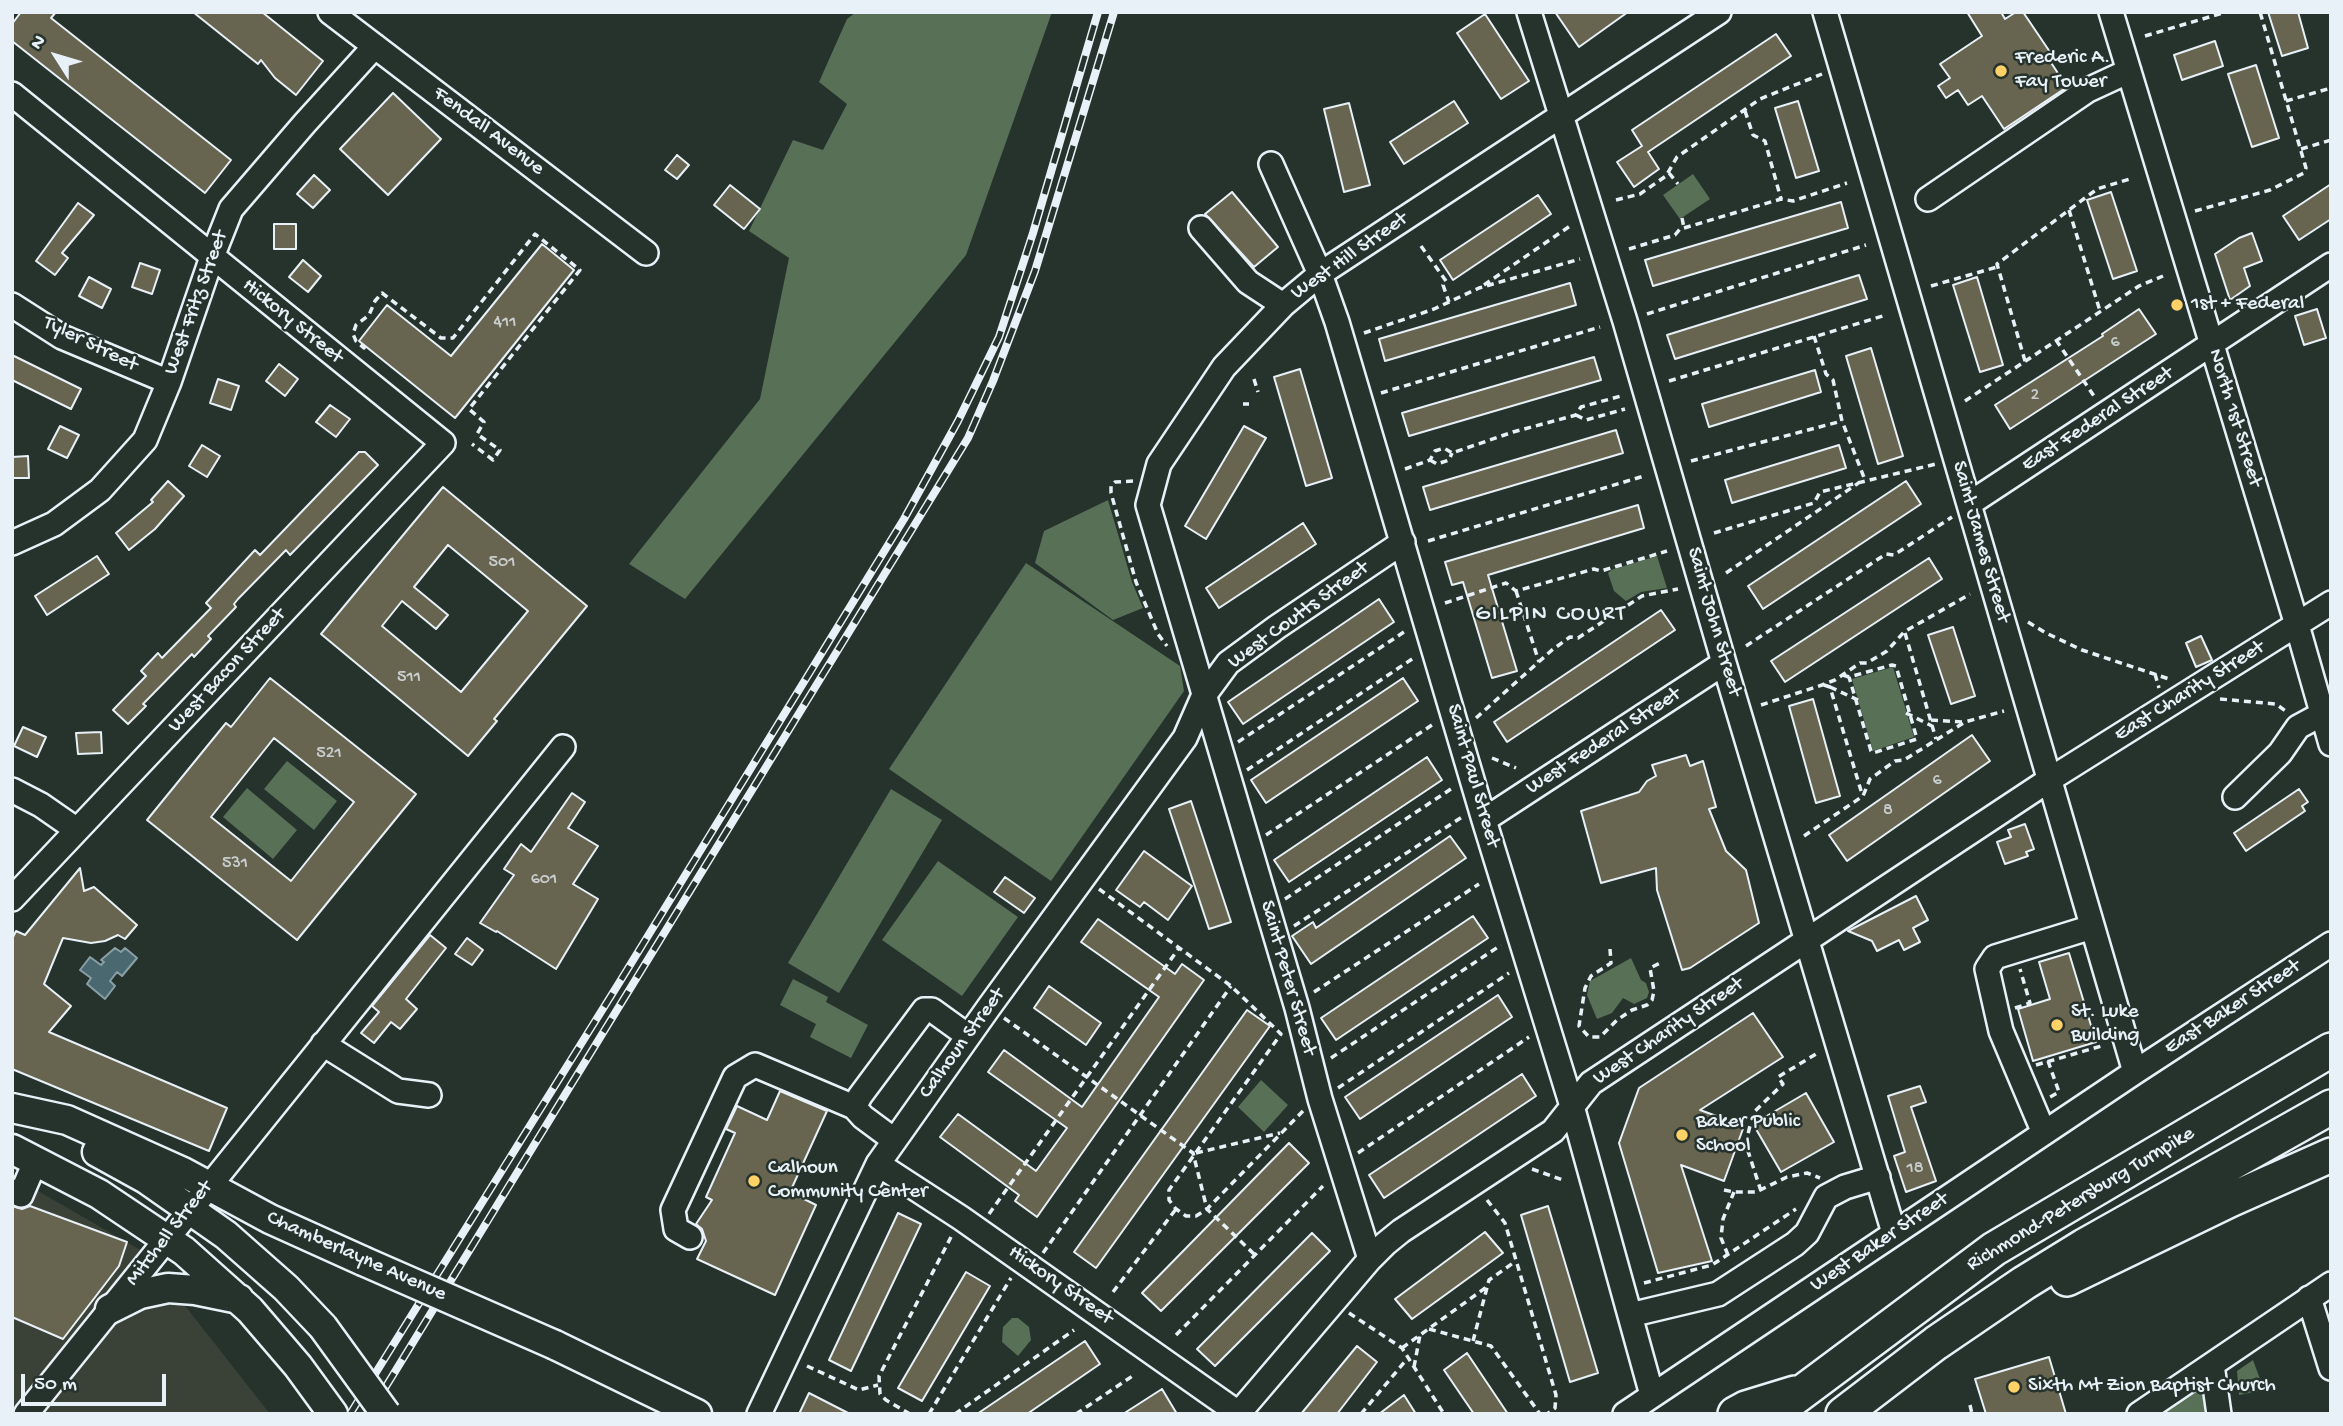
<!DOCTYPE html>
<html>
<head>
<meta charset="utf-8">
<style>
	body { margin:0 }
	#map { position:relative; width:2343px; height:1426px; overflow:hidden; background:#26332d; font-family:"Gochi Hand",sans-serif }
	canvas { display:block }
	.frame { position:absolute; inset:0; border:14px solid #e8f1f8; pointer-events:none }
	.north { position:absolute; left:21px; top:21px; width:70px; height:70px; -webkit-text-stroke:5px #26332d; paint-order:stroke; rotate:307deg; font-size:19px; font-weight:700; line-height:28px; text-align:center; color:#e8f1f8 }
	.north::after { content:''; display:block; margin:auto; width:24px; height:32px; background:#e8f1f8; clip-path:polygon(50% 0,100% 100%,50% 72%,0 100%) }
	.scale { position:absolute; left:21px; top:1374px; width:145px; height:32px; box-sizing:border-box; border:4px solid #e8f1f8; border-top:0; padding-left:9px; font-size:21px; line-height:24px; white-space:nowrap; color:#e8f1f8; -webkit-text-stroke:5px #26332d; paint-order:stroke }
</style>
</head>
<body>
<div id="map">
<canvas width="2343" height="1426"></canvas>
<div class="frame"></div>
<div class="north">N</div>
<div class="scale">50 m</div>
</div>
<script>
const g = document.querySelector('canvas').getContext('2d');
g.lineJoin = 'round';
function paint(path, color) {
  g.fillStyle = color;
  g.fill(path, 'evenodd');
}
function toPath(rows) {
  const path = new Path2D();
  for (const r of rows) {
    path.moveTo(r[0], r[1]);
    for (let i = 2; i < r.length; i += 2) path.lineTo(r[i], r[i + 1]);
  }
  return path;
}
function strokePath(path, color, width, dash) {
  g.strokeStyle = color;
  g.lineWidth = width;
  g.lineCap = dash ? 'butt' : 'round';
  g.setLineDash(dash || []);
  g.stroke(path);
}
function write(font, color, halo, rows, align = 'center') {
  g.font = font + ' "Gochi Hand",sans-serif';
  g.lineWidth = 5;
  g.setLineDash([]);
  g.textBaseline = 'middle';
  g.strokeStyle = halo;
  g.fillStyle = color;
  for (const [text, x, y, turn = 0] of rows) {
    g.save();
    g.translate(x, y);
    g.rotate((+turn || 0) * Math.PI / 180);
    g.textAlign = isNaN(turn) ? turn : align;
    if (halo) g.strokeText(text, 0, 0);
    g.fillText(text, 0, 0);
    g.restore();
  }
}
paint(toPath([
	[12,1176,142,1251,270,1414,12,1414]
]), '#3a4238');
paint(toPath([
	[856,12,1052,12,966,255,685,599,629,564,760,399,789,258,749,231,793,140,823,150,847,104,819,82,847,19],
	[1693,174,1710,199,1680,219,1663,195],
	[1108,500,1132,582,1143,608,1113,620,1035,563,1044,531],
	[1657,556,1667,588,1641,592,1626,601,1614,591,1608,573,1611,570],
	[1026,563,1180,666,1184,691,1051,881,889,769],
	[1893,667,1914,737,1873,751,1852,679],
	[287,761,337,801,314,830,264,789],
	[247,788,297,830,273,859,223,817],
	[891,789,942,820,839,993,788,963],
	[938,861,1018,917,962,996,882,940],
	[1631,958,1641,980,1646,983,1649,992,1647,998,1634,1004,1623,998,1612,1013,1597,1019,1587,995,1590,981],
	[793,979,828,997,826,1002,868,1025,851,1058,810,1037,816,1024,780,1005],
	[1261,1080,1288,1105,1264,1132,1238,1107],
	[1012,1318,1018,1318,1029,1327,1031,1340,1018,1356,1002,1342,1003,1327],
	[2253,1360,2264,1390,2239,1395,2237,1371],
	[2202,1387,2206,1389,2209,1414,2161,1414]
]), '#577056');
const water = toPath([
	[115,948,121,952,125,948,137,958,122,976,117,972,110,981,115,986,105,999,87,984,91,978,80,970,90,957,101,965,104,962,101,960,115,948]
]);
paint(water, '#4a6870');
strokePath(water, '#899fa6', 2);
const building = toPath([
	[21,12,56,12,51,18,231,160,205,193,12,41,12,24,21,12],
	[193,12,262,12,323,61,296,95,275,78,261,60,258,64,193,12],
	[1555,12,1628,12,1579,47,1555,12],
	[1967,12,2001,12,2005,19,2016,12,2023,12,2050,52,2046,55,2067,87,2004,129,1982,96,1968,105,1958,90,1946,98,1938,86,1950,78,1940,64,1982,36,1967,12],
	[2268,12,2298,12,2308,48,2282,56,2268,12],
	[1485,14,1529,81,1501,99,1457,33,1485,14],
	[1776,34,1791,56,1648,152,1659,169,1634,187,1617,162,1642,146,1632,130,1776,34],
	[2215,41,2223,66,2182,80,2174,55,2215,41],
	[2256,65,2279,138,2252,147,2228,74,2256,65],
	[393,93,441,139,388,195,340,149,393,93],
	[1454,101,1468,123,1404,164,1390,142,1454,101],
	[1798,101,1819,171,1796,178,1775,108,1798,101],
	[1349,103,1370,185,1344,192,1324,109,1349,103],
	[677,155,689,165,677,179,665,170,677,155],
	[314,175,330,190,313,208,297,194,314,175],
	[2331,184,2331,219,2299,240,2283,216,2331,184],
	[730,185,760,209,744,229,714,205,730,185],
	[1232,192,1278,247,1254,267,1205,214,1232,192],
	[2111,192,2137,271,2113,279,2087,200,2111,192],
	[1538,195,1551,214,1453,280,1440,260,1538,195],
	[1841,202,1848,228,1653,286,1645,260,1841,202],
	[78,203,94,215,62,253,68,258,55,275,36,261,78,203],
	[274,224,296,224,296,249,274,249,274,224],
	[2252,233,2262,261,2244,268,2250,286,2230,300,2215,254,2239,238,2252,233],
	[542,244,574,270,455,418,359,341,387,305,451,356,542,244],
	[303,260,321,276,308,292,289,277,303,260],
	[140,263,160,270,152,294,132,287,140,263],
	[1859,275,1867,299,1675,359,1667,335,1859,275],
	[89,277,111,289,102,308,79,296,89,277],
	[1977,277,2003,365,1980,372,1953,285,1977,277],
	[1570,283,1576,305,1385,361,1379,339,1570,283],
	[2139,309,2156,334,2010,429,1995,405,2103,336,2102,334,2139,309],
	[2317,309,2326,338,2304,345,2295,316,2317,309],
	[1871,348,1903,456,1878,464,1846,356,1871,348],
	[12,355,81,389,71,409,12,380,12,355],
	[1594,357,1601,380,1409,436,1402,413,1594,357],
	[279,364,298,379,285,396,266,381,279,364],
	[1300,369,1332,478,1306,486,1274,377,1300,369],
	[1815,370,1821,392,1709,427,1702,404,1815,370],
	[218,379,239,386,231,410,210,403,218,379],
	[330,405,350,419,336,437,316,422,330,405],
	[60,426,79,435,67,458,48,449,60,426],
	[1244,426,1266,438,1206,539,1185,526,1244,426],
	[1616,430,1623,453,1430,510,1423,487,1616,430],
	[202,445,220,456,207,477,189,466,202,445],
	[1839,445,1846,468,1732,503,1725,480,1839,445],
	[359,452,365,452,378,465,290,555,286,550,238,599,234,604,236,607,208,636,211,639,194,657,192,654,143,704,146,706,128,724,113,710,146,676,141,671,158,653,162,658,211,608,206,603,255,550,260,555,359,452],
	[28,456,29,478,12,478,12,457,28,456],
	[168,481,184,496,155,529,129,550,116,533,153,502,151,500,168,481],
	[1906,481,1921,504,1763,609,1748,586,1906,481],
	[443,487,587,606,494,719,497,721,468,756,321,634,443,487],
	[448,545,528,611,461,692,382,626,402,601,436,629,448,615,414,587,448,545],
	[1638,505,1644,528,1488,575,1517,671,1492,678,1463,582,1452,585,1445,562,1638,505],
	[1303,523,1316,544,1219,608,1206,588,1303,523],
	[97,556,109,574,47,615,35,596,97,556],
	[1929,558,1942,579,1785,682,1771,661,1929,558],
	[1379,599,1394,622,1243,724,1228,702,1379,599],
	[1661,610,1675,630,1507,742,1494,722,1661,610],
	[1953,627,1975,696,1951,704,1928,635,1953,627],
	[2201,636,2212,660,2196,667,2186,643,2201,636],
	[270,678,416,794,297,940,147,820,226,723,231,727,270,678],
	[274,738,354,802,291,881,211,817,274,738],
	[1403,678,1418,701,1266,803,1251,780,1403,678],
	[1813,699,1840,796,1816,803,1789,706,1813,699],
	[23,727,46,737,37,757,14,746,23,727],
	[101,732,102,753,78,754,76,733,101,732],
	[1972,735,1990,761,1847,861,1829,835,1972,735],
	[1686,755,1690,766,1703,761,1716,807,1709,809,1726,851,1746,870,1759,923,1690,968,1682,970,1657,890,1656,868,1601,883,1581,811,1639,792,1647,781,1656,776,1652,765,1686,755],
	[1427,757,1442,780,1289,882,1274,860,1427,757],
	[2299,789,2308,802,2302,806,2305,811,2246,851,2234,833,2299,789],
	[572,793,585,802,568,828,598,846,573,884,598,899,556,969,497,931,496,932,480,923,514,875,504,869,521,844,531,852,572,793],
	[1191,801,1231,922,1209,929,1169,809,1191,801],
	[2025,824,2034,849,2026,852,2028,856,2005,864,1997,842,2011,837,2008,830,2025,824],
	[1450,836,1466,858,1311,964,1292,936,1313,922,1316,928,1450,836],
	[1144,851,1192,886,1168,920,1144,902,1140,907,1116,890,1144,851],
	[80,868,84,891,94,887,137,925,125,939,118,935,105,941,91,943,63,938,44,984,71,1006,49,1032,227,1108,209,1151,12,1069,12,939,16,931,25,935,80,868],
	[1005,877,1035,898,1024,913,994,892,1005,877],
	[1916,896,1928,920,1913,928,1920,942,1904,950,1899,940,1877,951,1872,941,1848,931,1916,896],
	[1473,916,1488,938,1336,1040,1321,1018,1473,916],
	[1098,919,1175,974,1182,964,1204,980,1037,1217,1015,1201,1019,1195,940,1137,958,1114,1036,1171,1067,1128,988,1072,1004,1050,1082,1107,1159,997,1081,942,1098,919],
	[430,935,446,948,406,999,417,1009,400,1029,391,1022,374,1043,361,1033,379,1012,372,1006,430,935],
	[467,938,483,950,472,965,455,954,467,938],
	[2069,953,2096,1042,2033,1061,2018,1009,2050,999,2039,962,2069,953],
	[1049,986,1101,1023,1086,1045,1034,1008,1049,986],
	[1498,995,1512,1017,1360,1119,1345,1097,1498,995],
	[1247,1010,1270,1026,1096,1268,1074,1252,1247,1010],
	[1753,1013,1783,1057,1700,1110,1744,1126,1724,1181,1681,1165,1712,1261,1658,1273,1619,1143,1639,1088,1753,1013],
	[1522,1074,1536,1096,1384,1198,1369,1175,1522,1074],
	[1920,1086,1926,1102,1911,1107,1936,1181,1906,1192,1894,1156,1905,1152,1888,1096,1920,1086],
	[780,1091,827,1111,790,1192,816,1205,775,1295,697,1259,706,1241,702,1229,696,1224,712,1200,706,1197,735,1133,726,1129,737,1106,767,1120,780,1091],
	[1806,1093,1834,1142,1781,1172,1753,1124,1806,1093],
	[1289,1143,1309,1163,1161,1311,1142,1293,1289,1143],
	[12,1206,22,1209,30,1206,127,1242,119,1266,63,1339,12,1317,12,1206],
	[1548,1206,1598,1373,1570,1382,1521,1215,1548,1206],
	[898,1213,921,1224,851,1371,829,1360,898,1213],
	[1485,1232,1503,1253,1412,1319,1395,1299,1485,1232],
	[1312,1233,1330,1251,1215,1366,1197,1349,1312,1233],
	[966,1272,990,1286,922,1401,898,1388,966,1272],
	[1085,1341,1100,1364,1027,1414,977,1414,1085,1341],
	[1357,1346,1377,1362,1337,1414,1301,1414,1357,1346],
	[1467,1353,1508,1414,1474,1414,1444,1370,1467,1353],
	[2049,1357,2066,1414,1986,1414,1975,1379,2049,1357],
	[1162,1389,1177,1414,1123,1414,1162,1389],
	[809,1393,850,1414,799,1414,809,1393],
	[1404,1395,1416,1414,1379,1414,1404,1395]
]);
paint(building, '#676450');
strokePath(building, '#e8f1f8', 2);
const minor = toPath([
	[330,12,646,253],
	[1529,12,1625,321,1724,663,1894,1233],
	[1825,12,2135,1072],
	[2111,12,2297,625,2331,744],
	[12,94,443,443,12,899],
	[1271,164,1320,274,1337,322,1484,820,1572,1106,1652,1395],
	[1928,199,2088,90,2129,71],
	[1201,228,1248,282,1283,305],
	[12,305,62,337,169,382],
	[1969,504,2331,265],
	[12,543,54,524,100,490,145,440,169,382,212,257,231,209,305,123,375,46],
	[12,790,41,805,77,830],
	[2235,797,2280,753,2298,727,2322,714],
	[1484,820,1724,663],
	[323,1044,398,1091,429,1095],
	[2044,1133,2001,1031,1987,969,1995,957,2092,927],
	[894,1140,863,1117,854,1107,860,1096,924,1010,932,1010,968,1036],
	[878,1164,961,1218,1238,1413],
	[12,1191,21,1195,36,1160],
	[690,1237,676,1229,673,1210,735,1077,755,1065,854,1107],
	[1370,1259,1320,1099,1297,1008,1148,505,1159,464,1224,367,1283,305,1320,274,1719,12],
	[2309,1298,2331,1368],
	[1630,1315,1718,1294,1795,1244,1807,1233,1826,1197,1845,1187,1878,1177],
	[2212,1365,2219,1414],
	[26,1414,563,747],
	[759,1414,878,1164,989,1007,1185,738,1203,697,1228,663,1277,627,1403,542],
	[1238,1414,1370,1259,1385,1244,1401,1231,1553,1131,1591,1083,2049,780,2331,603],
	[1625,1414,2135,1072,2331,944],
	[2139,1414,2331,1284]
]);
const major = toPath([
	[12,1108,67,1120,183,1172,270,1219,363,1261],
	[12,1149,99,1194,184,1251,250,1310,298,1366,333,1414],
	[97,1152,146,1179,226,1235,286,1288,323,1327],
	[110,1309,140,1294,168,1288,195,1290,239,1299],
	[555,1345,697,1414]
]);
const highway = toPath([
	[2067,1279,2230,1200,2331,1155],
	[1735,1414,1746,1408,1795,1393],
	[1773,1414,1994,1249,2331,1050],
	[1843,1414,1936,1343,2024,1283,2084,1246,2331,1107]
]);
strokePath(minor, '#e8f1f8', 28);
strokePath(major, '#e8f1f8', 33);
strokePath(highway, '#e8f1f8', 38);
strokePath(toPath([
	[2145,36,2226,12],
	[2286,101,2331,88],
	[1745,111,1753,135,1765,141,1781,199],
	[2301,149,2331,140],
	[1669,173,1678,184],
	[1616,200,1640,194,1666,176,1677,157,1760,99,1822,74],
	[2069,210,2100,311],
	[2195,211,2270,190,2304,173,2306,168,2260,12],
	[1682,218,1684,228],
	[1421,246,1446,281,1443,285,1449,302],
	[1629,249,1675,235,1680,229,1684,228,1781,199,1793,201,1847,183],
	[1484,285,1570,226],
	[1931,286,1997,267],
	[1647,314,1866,245],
	[1364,333,1434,309,1479,288,1580,259],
	[1814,336,1826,374,1833,380,1842,421,1865,480],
	[2056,340,2094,396],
	[365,346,364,348,356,341,353,334,356,325,369,315,375,301,382,293,441,338,453,338,535,234,580,270,469,409,484,422,477,434,500,450,493,460,472,444],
	[2025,361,1997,264,2097,189,2133,178],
	[1254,379,1258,392],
	[1669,381,1886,315],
	[1381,393,1600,327],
	[1965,401,2139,286,2163,276],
	[1243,404,1249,404],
	[1576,415,1586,420,1625,409],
	[1430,460,1437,464,1449,460,1452,453],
	[1691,461,1842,421],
	[1405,469,1430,460,1435,451,1444,448,1452,453,1513,432,1576,415,1581,407,1621,396],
	[1133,481,1115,482,1111,486,1111,493,1136,582,1158,634,1167,646],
	[1714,533,1814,503,1820,492,1936,464],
	[1428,541,1644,476],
	[1726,573,1860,482],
	[1516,591,1539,662],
	[1445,603,1506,583,1516,591,1594,569,1601,571,1667,551],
	[2028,622,2046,633,2082,650,2172,680],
	[1905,633,1936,739],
	[1746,646,1886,554,1894,555,1952,517],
	[2155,674,2159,688],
	[1843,675,1849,677,1892,665,1896,666,1917,739,1873,753,1871,751,1849,677],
	[1824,685,1830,687,1862,794],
	[1830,687,1858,700],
	[2220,699,2276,704,2287,712],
	[1761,705,1822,685,1835,680,1860,663,1867,663,1887,651,1904,632,1970,594],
	[1906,713,1932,726],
	[1476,718,1552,650,1570,637,1578,638,1642,596,1678,589],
	[1931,720,1964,722],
	[1238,742,1407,630],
	[1492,758,1516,768],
	[1247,770,1415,657],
	[1266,835,1432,725],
	[1804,836,1863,796,1870,779,1895,761,1904,760,1965,722,2004,711],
	[1099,889,1231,986,1281,1034,1169,1190,1169,1200,1176,1209,1186,1216,1196,1216,1207,1209,1303,1111],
	[1285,899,1454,787],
	[1294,926,1462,817],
	[1610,949,1611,963,1591,976,1585,988,1579,1026,1589,1037,1600,1037,1617,1020,1632,1010,1647,1005,1652,1000,1654,991,1650,968,1660,963],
	[1314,992,1479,884],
	[2015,1008,2030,1003,2020,969],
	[1004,1018,1193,1153,1207,1209,1254,1254],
	[1331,1058,1501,945],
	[2048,1061,2059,1092,2050,1097],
	[2036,1065,2105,1045],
	[1338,1088,1509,973],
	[1196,1153,1280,1133],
	[1358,1153,1529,1037],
	[1532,1169,1563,1180],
	[1724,1190,1734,1192,1756,1192,1787,1177,1807,1173,1820,1178],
	[1761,1191,1748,1151,1748,1134,1753,1113,1783,1084,1778,1077,1816,1054],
	[1487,1200,1505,1223,1556,1395,1555,1408,1547,1414],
	[989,1214,1179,948],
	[1043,1253,1231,986],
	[1728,1255,1721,1238,1723,1219,1734,1192],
	[1644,1283,1712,1265,1796,1209],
	[1113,1292,1176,1209],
	[1349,1313,1402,1348,1444,1414],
	[1429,1329,1491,1346,1540,1414],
	[1176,1335,1323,1186],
	[1473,1341,1489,1280,1516,1261],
	[1402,1348,1488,1286],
	[807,1366,859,1390,878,1385],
	[1414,1367,1420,1335],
	[1970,1405,1972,1414],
	[910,1414,886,1400,880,1394,879,1376,951,1237],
	[929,1414,1011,1278],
	[955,1414,1074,1330],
	[1076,1414,1134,1375],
	[1361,1414,1407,1359]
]), '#e8f1f8', 3.5, [7, 5]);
strokePath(minor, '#26332d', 23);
strokePath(major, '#26332d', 28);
strokePath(highway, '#26332d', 33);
const rail = toPath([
	[350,1414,619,983,904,519,958,421,999,337,1033,233,1098,12],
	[369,1414,968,438,993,381,1035,271,1114,12]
]);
strokePath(rail, '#e8f1f8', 8);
strokePath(rail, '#26332d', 5, [16]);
const majorBridge = toPath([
	[363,1261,555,1345],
	[323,1327,386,1414]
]);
strokePath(majorBridge, '#e8f1f8', 33, []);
strokePath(majorBridge, '#26332d', 28);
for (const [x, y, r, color] of [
	[2001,71,7,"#ffd166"],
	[2177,305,7,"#ffd166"],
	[2057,1025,7,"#ffd166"],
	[1682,1135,7,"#ffd166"],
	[754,1181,7,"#ffd166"],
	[2014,1387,7,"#ffd166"]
]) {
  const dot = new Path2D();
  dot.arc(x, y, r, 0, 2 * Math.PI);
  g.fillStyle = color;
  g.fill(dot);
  strokePath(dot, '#26332d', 2.5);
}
write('18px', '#c8cece', null, [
	["411",505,323],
	["6",2115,343],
	["2",2035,396],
	["501",502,563],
	["511",409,678],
	["521",329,754],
	["6",1937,781],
	["8",1888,811],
	["531",235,864],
	["601",544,880],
	["18",1915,1169]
]);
write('21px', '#e8f1f8', '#26332d', [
	["Frederic A.",2015,59],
	["Fay Tower",2015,83],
	["1st + Federal",2191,305],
	["St. Luke",2071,1013],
	["Building",2071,1037],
	["Baker Public",1696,1123],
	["School",1696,1147],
	["Calhoun",768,1169],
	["Community Center",768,1193],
	["Sixth Mt Zion Baptist Church",2028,1387]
], 'left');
write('21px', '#e8f1f8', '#26332d', [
	["Fendall Avenue",488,132,37],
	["West Hill Street",1350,257,-35],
	["West Fritz Street",197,303,-70],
	["Hickory Street",292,322,39],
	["Tyler Street",90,345,26],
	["North 1st Street",2234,418,73],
	["East Federal Street",2098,420,-33],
	["Saint James Street",1980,542,74],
	["West Coutts Street",1299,616,-36],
	["Saint John Street",1713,622,74],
	["West Bacon Street",228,671,-47],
	["East Charity Street",2190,692,-32],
	["West Federal Street",1604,742,-33],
	["Saint Paul Street",1472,776,74],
	["Saint Peter Street",1287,978,74],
	["East Baker Street",2233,1008,-33],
	["West Charity Street",1669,1032,-34],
	["Calhoun Street",963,1044,-54],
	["Richmond-Petersburg Turnpike",2081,1200,-31],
	["Mitchell Street",170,1234,-52],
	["West Baker Street",1880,1243,-34],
	["Chamberlayne Avenue",356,1257,24],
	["Hickory Street",1060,1286,35]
]);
g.letterSpacing = '2px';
write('23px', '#e8f1f8', '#26332d', [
	["GILPIN COURT",1551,615]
]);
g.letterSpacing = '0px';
</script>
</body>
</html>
